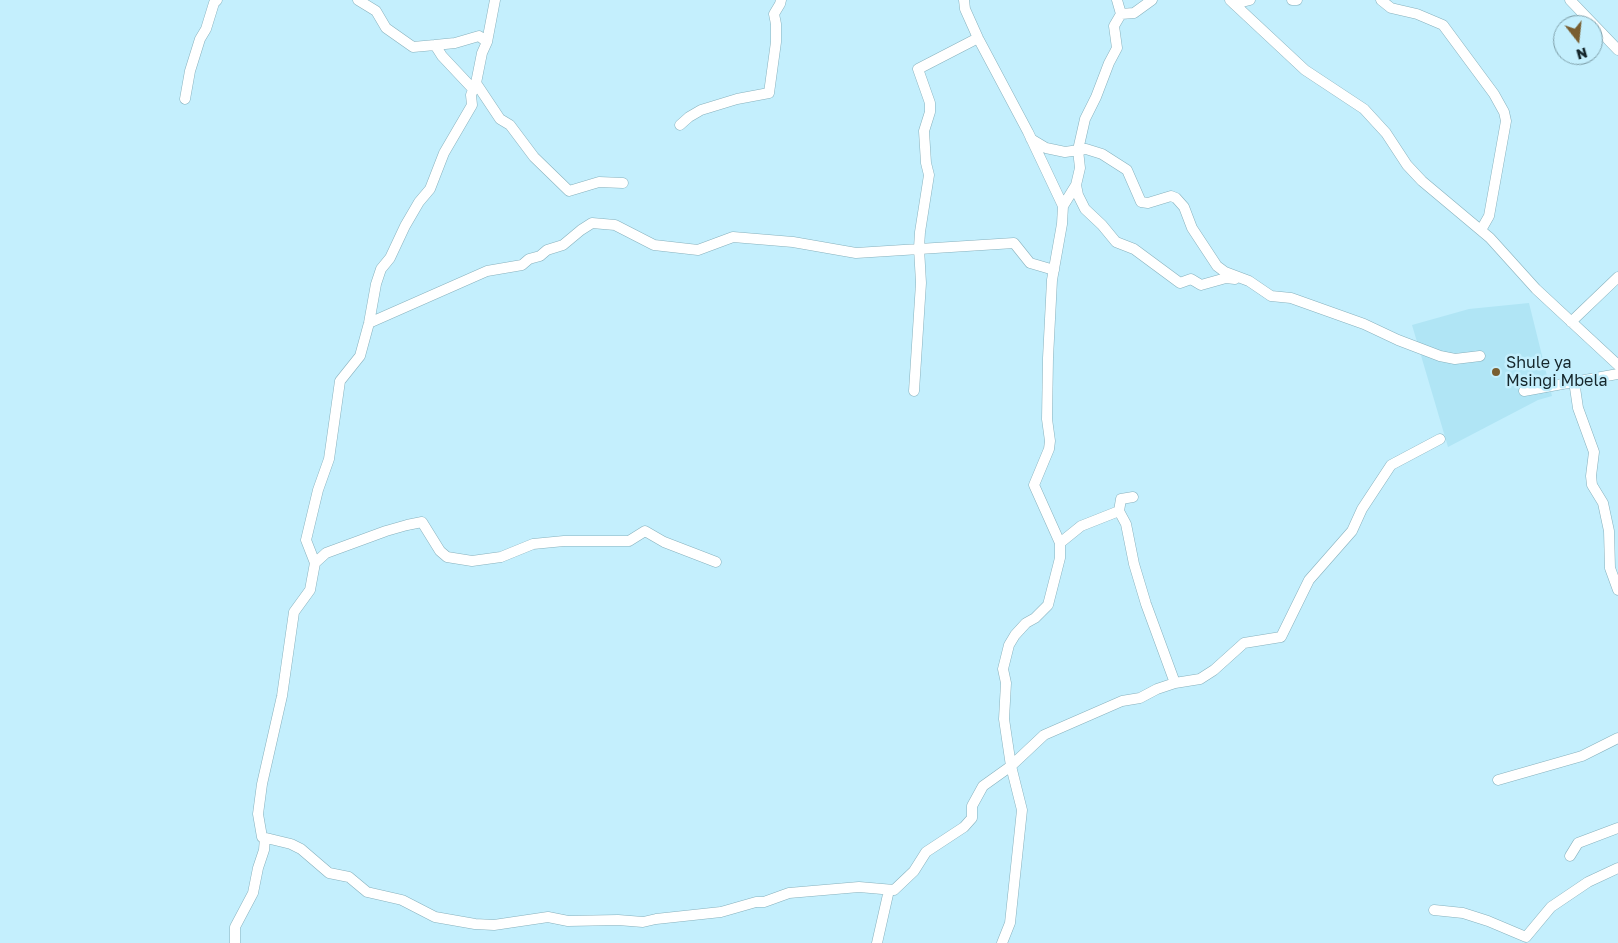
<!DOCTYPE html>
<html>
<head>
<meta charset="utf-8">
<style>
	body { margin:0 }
	#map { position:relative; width:1618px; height:943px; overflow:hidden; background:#c4effd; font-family:"Golos Text",sans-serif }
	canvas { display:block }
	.north { position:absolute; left:1553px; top:15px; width:50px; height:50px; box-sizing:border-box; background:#c4effd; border:1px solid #7e9fa9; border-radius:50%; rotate:164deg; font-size:14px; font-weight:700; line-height:20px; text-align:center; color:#15262b }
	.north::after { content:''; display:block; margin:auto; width:18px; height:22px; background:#795e30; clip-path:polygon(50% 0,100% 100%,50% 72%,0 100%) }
</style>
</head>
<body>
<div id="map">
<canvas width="1618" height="943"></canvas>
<div class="north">N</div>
</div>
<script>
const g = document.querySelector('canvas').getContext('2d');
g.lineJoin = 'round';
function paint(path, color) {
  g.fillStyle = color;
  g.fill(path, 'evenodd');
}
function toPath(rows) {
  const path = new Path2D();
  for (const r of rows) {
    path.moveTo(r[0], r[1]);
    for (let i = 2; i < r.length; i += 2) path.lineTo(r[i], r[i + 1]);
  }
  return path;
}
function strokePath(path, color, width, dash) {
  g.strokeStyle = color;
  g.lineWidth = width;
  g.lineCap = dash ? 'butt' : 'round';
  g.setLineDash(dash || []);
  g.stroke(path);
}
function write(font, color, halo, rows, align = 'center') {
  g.font = font + ' "Golos Text",sans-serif';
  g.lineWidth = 5;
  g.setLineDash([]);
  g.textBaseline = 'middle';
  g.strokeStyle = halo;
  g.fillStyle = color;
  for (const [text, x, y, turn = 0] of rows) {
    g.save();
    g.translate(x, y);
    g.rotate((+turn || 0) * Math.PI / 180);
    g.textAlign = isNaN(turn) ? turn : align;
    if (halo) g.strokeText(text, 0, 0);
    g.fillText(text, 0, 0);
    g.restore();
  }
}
paint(toPath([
	[1529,303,1552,396,1538,400,1448,447,1412,325,1469,309]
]), '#b0e5f5');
const minor = toPath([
	[358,0,376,11,386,28,413,47,435,45,442,56,473,89],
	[495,0,487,42,482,53,476,83,471,95,472,105,444,153,430,189,419,202,405,226,390,258,381,269,376,284,369,323,360,356,340,381,329,459,318,490,306,540,315,563,310,590,294,612,282,696,262,784,258,814,262,837,291,844,301,849,329,873,349,877,367,892,402,900,435,917,475,924,494,925,548,917,568,921,618,920,643,922,656,919,721,912,756,902,764,902,789,893,859,887,894,890,914,871,926,852,964,827,972,818,972,806,983,786,1011,766,1004,719,1006,683,1003,669,1009,645,1015,635,1026,623,1035,618,1048,605,1060,558,1060,543,1034,485,1049,449,1050,441,1047,419,1048,358,1052,280,1062,224,1063,206,1076,185,1080,168,1078,150,1085,119,1096,97,1109,63,1117,48,1114,26,1121,14,1117,0],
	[964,0,965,9,978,38,1028,132,1063,206],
	[1230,0,1305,70,1364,109,1386,133,1407,165,1422,181,1490,238,1536,289,1618,365],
	[1292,0,1297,0],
	[1381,0,1391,8,1417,14,1443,25,1494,94,1504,112,1506,121,1489,216,1481,230],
	[1570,0,1618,50],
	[1234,4,1250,0],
	[1121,14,1134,13,1152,0],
	[435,45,455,43,479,36,487,42],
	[476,83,500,119,510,125,534,157,569,191,599,182,623,183],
	[185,99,190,71,200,39,206,29,214,3,217,0],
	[680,125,689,117,701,110,737,99,769,93,776,42,776,24,774,14,780,4,781,0],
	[1031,139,1046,148,1065,152,1086,149,1102,154,1127,170,1141,202,1148,203,1171,196,1176,198,1184,207,1192,228,1217,266,1225,272,1249,281,1271,296,1291,298,1364,324,1398,340,1440,356,1455,359,1480,356],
	[1076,185,1078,195,1085,209,1102,225,1116,242,1134,249,1180,283,1191,279,1201,285,1226,278,1235,279],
	[1571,322,1618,277],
	[369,323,487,271,522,265,529,259,540,256,547,250,563,245,581,230,592,223,615,225,654,245,698,250,733,237,793,242,856,253,1014,243,1030,263,1054,270],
	[1574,381,1578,408,1594,452,1591,476,1592,485,1603,503,1609,531,1610,568,1618,590],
	[914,391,921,283,919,248,920,232,929,175,926,163,924,131,930,112,930,103,918,69,978,38],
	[1524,391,1618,374],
	[1133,497,1121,499,1119,511,1126,524,1134,564,1146,604,1175,683],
	[1060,543,1081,526,1119,511],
	[315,563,326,553,386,531,407,525,422,522,440,551,447,557,472,561,501,557,533,544,564,541,629,541,645,531,664,542,716,562],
	[1498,780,1582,756,1618,738],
	[1570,856,1578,843,1618,828],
	[1434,910,1463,913,1488,921,1526,937,1551,907,1588,882,1618,868],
	[235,943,235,927,253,893,258,868,264,850,265,838],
	[877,943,889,890],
	[1002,943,1010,923,1022,810,1011,766,1044,735,1122,701,1140,698,1157,689,1175,683,1200,679,1214,670,1244,643,1281,637,1309,580,1352,531,1362,509,1391,465,1440,439]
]);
strokePath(minor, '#87b1bd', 11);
strokePath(minor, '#fff', 10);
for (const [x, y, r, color] of [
	[1496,372,5,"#795e30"]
]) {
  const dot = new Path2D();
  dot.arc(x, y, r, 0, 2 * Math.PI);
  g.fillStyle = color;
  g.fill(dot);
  strokePath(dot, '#c4effd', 2);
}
write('16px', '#15262b', '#c4effd', [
	["Shule ya",1506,363],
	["Msingi Mbela",1506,381]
], 'left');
</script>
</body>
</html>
